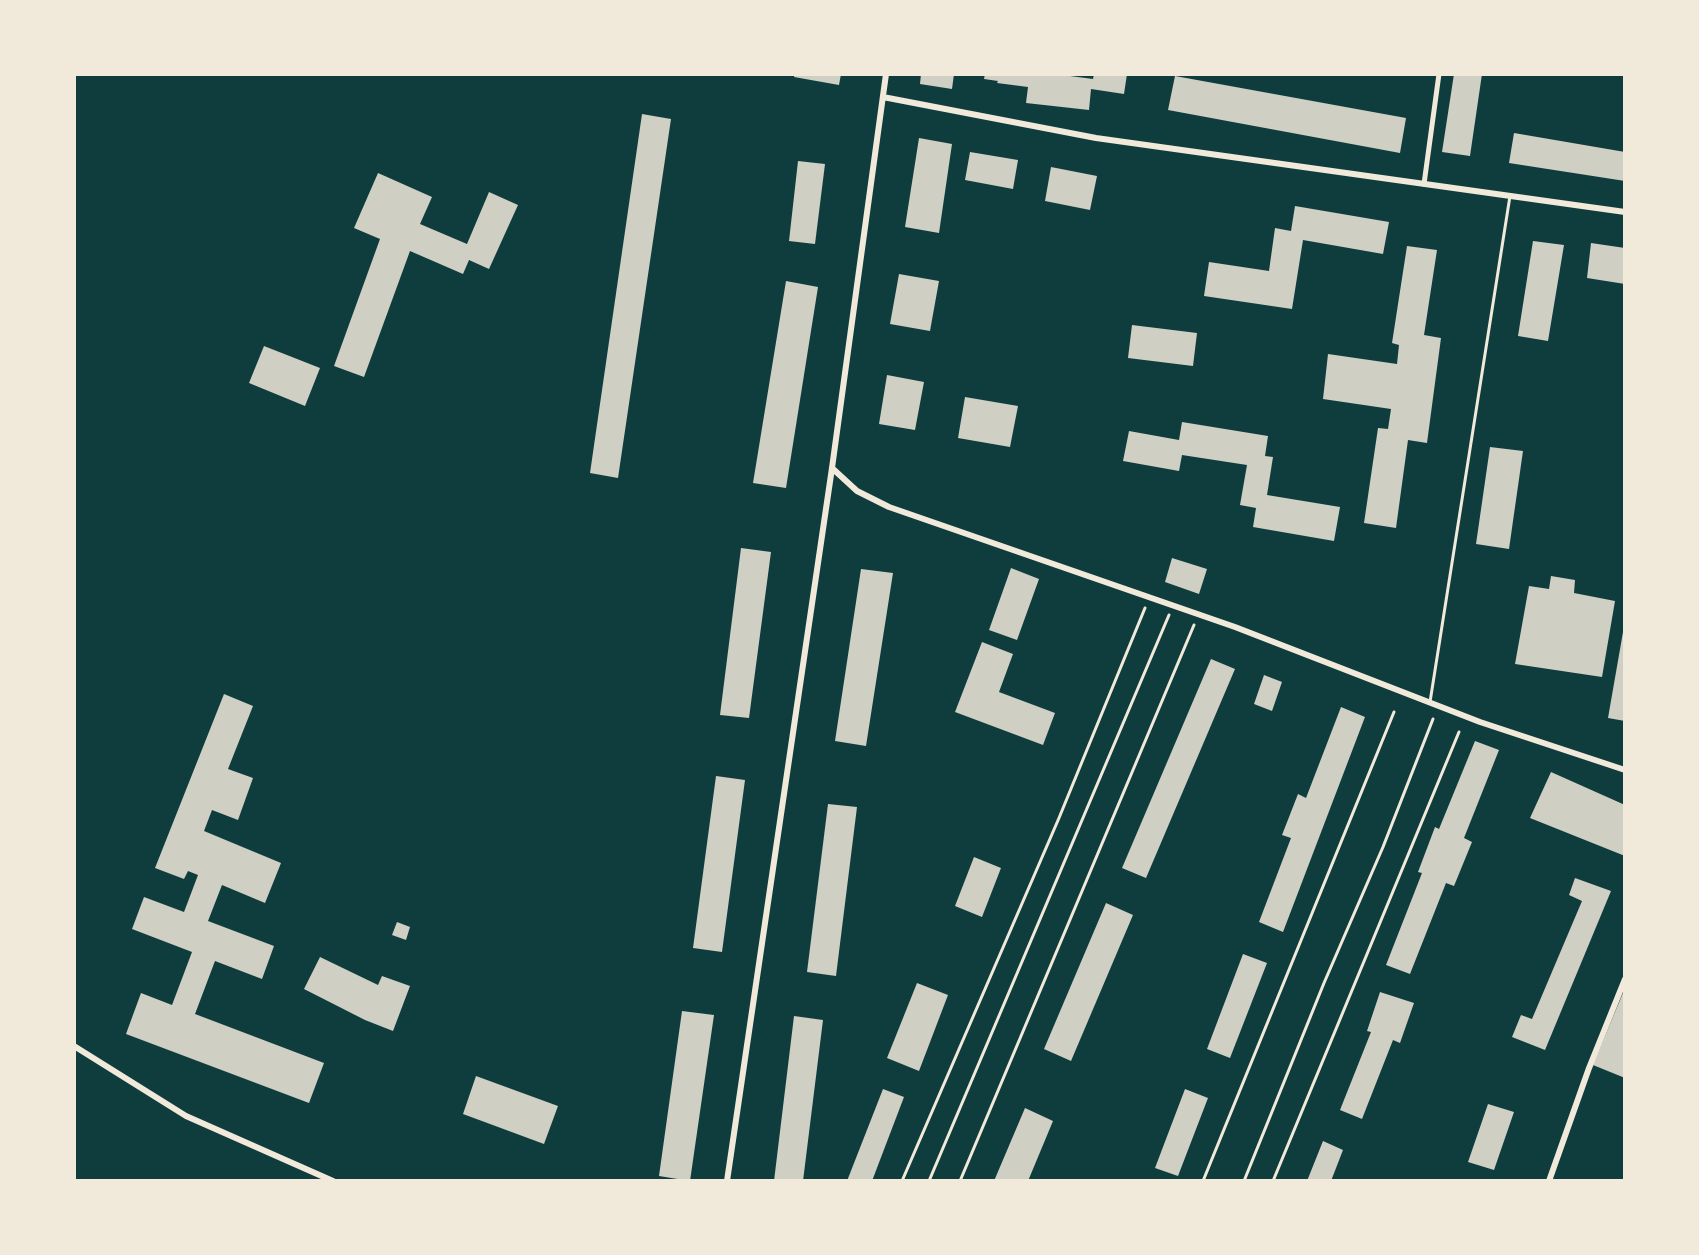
<!DOCTYPE html>
<html>
<head>
<meta charset="utf-8">
<style>
	body { margin:0 }
	#map { position:relative; width:1699px; height:1255px; overflow:hidden; background:#0f3d3e; font-family:"Work Sans",sans-serif }
	canvas { display:block }
	.frame { position:absolute; inset:0; border:76px solid #f1e9da; pointer-events:none }
</style>
</head>
<body>
<div id="map">
<canvas width="1699" height="1255"></canvas>
<div class="frame"></div>
</div>
<script>
const g = document.querySelector('canvas').getContext('2d');
g.lineJoin = 'round';
function paint(path, color) {
  g.fillStyle = color;
  g.fill(path, 'evenodd');
}
function toPath(rows) {
  const path = new Path2D();
  for (const r of rows) {
    path.moveTo(r[0], r[1]);
    for (let i = 2; i < r.length; i += 2) path.lineTo(r[i], r[i + 1]);
  }
  return path;
}
function strokePath(path, color, width, dash) {
  g.strokeStyle = color;
  g.lineWidth = width;
  g.lineCap = dash ? 'butt' : 'round';
  g.setLineDash(dash || []);
  g.stroke(path);
}
paint(toPath([
	[795,74,841,74,839,85,794,77],
	[921,74,954,74,952,89,920,84],
	[985,74,1055,74,1093,79,1094,74,1127,74,1124,94,1091,89,1089,110,1026,103,1028,87,997,83,998,81,984,79],
	[1454,74,1482,74,1470,156,1442,152],
	[1175,76,1406,118,1400,153,1168,110],
	[642,114,671,119,618,478,590,473],
	[1514,133,1625,152,1625,181,1509,163],
	[919,138,952,144,939,233,905,227],
	[970,152,1018,160,1013,189,965,180],
	[798,161,825,164,815,244,789,241],
	[1051,167,1097,176,1090,210,1045,201],
	[378,173,432,197,420,224,467,244,489,192,518,205,489,269,469,260,463,274,410,251,364,377,334,366,380,239,354,228],
	[1295,206,1389,222,1383,254,1303,240,1292,309,1204,296,1209,262,1269,271,1275,228,1291,231],
	[1533,241,1564,245,1548,341,1518,336],
	[1591,243,1625,248,1625,284,1587,278],
	[1407,246,1437,250,1424,335,1441,338,1427,443,1408,440,1396,528,1364,523,1378,428,1388,429,1391,409,1323,399,1328,354,1397,364,1399,345,1392,343],
	[899,274,939,281,930,331,890,324],
	[786,281,818,287,786,488,753,483],
	[1132,325,1197,333,1193,366,1128,358],
	[264,346,320,368,305,406,249,383],
	[887,375,924,382,915,430,879,424],
	[965,397,1018,406,1010,447,958,438],
	[1182,422,1268,436,1265,456,1273,457,1267,495,1340,507,1334,541,1253,527,1256,508,1240,505,1247,465,1182,455,1179,471,1123,461,1129,431,1179,440],
	[1490,447,1523,451,1509,549,1476,544],
	[741,548,771,552,749,718,720,715],
	[1172,558,1207,569,1199,594,1165,582],
	[1011,568,1039,579,1017,640,989,630],
	[861,569,893,573,866,746,835,741],
	[1551,576,1575,580,1574,593,1615,601,1602,677,1515,664,1529,586,1549,589],
	[1623,632,1625,632,1625,721,1608,718],
	[982,642,1013,654,999,692,1055,713,1043,745,955,712],
	[1211,659,1235,669,1146,878,1122,868],
	[1264,675,1282,682,1272,711,1254,704],
	[224,694,253,706,228,769,253,778,238,820,212,810,204,831,281,863,265,903,222,885,208,921,274,946,262,979,215,961,195,1014,324,1063,309,1103,126,1034,141,993,172,1005,192,952,132,929,144,897,184,912,198,875,188,871,184,879,155,868],
	[1341,707,1365,717,1283,932,1259,922,1291,838,1282,835,1298,794,1306,798],
	[1475,741,1499,750,1464,838,1472,842,1454,886,1446,883,1410,974,1386,965,1422,873,1418,872,1435,827,1439,829],
	[1551,772,1625,805,1625,856,1530,818],
	[716,776,745,780,722,952,693,948],
	[828,804,857,807,836,976,807,972],
	[974,857,1001,868,982,917,955,906],
	[1575,878,1611,891,1545,1050,1512,1037,1521,1015,1532,1019,1582,901,1569,895],
	[1106,903,1133,915,1071,1061,1044,1049],
	[397,922,410,927,406,940,392,935],
	[1243,954,1267,963,1230,1058,1207,1049],
	[320,957,378,985,382,976,410,986,393,1031,365,1020,304,989],
	[917,983,948,995,919,1071,887,1058],
	[1625,988,1625,1078,1593,1065],
	[1380,992,1414,1003,1400,1043,1393,1040,1362,1119,1340,1110,1371,1032,1367,1031],
	[682,1011,714,1015,690,1181,659,1176],
	[794,1016,823,1020,803,1181,774,1181],
	[476,1076,558,1106,544,1144,463,1114],
	[883,1089,904,1097,872,1181,847,1181],
	[1185,1089,1208,1098,1178,1176,1155,1168],
	[1488,1104,1514,1112,1494,1170,1468,1162],
	[1025,1108,1053,1121,1028,1181,994,1181],
	[1323,1141,1343,1150,1331,1181,1307,1181]
]), '#cfcfc3');
strokePath(toPath([
	[902,1181,1059,818,1145,608],
	[929,1181,1169,615],
	[960,1181,1194,625],
	[1203,1181,1394,712],
	[1244,1181,1324,983,1383,847,1433,719],
	[1273,1181,1459,732]
]), '#f1e9da', 3);
strokePath(toPath([
	[1430,702,1510,196]
]), '#f1e9da', 3);
strokePath(toPath([
	[1424,184,1439,74]
]), '#f1e9da', 5);
strokePath(toPath([
	[883,97,1096,138,1625,212],
	[832,468,857,491,889,507,1235,627,1480,722,1625,770],
	[74,1046,186,1116,333,1181],
	[727,1181,832,468,886,74],
	[1549,1181,1589,1068,1625,979]
]), '#f1e9da', 6);
</script>
</body>
</html>
